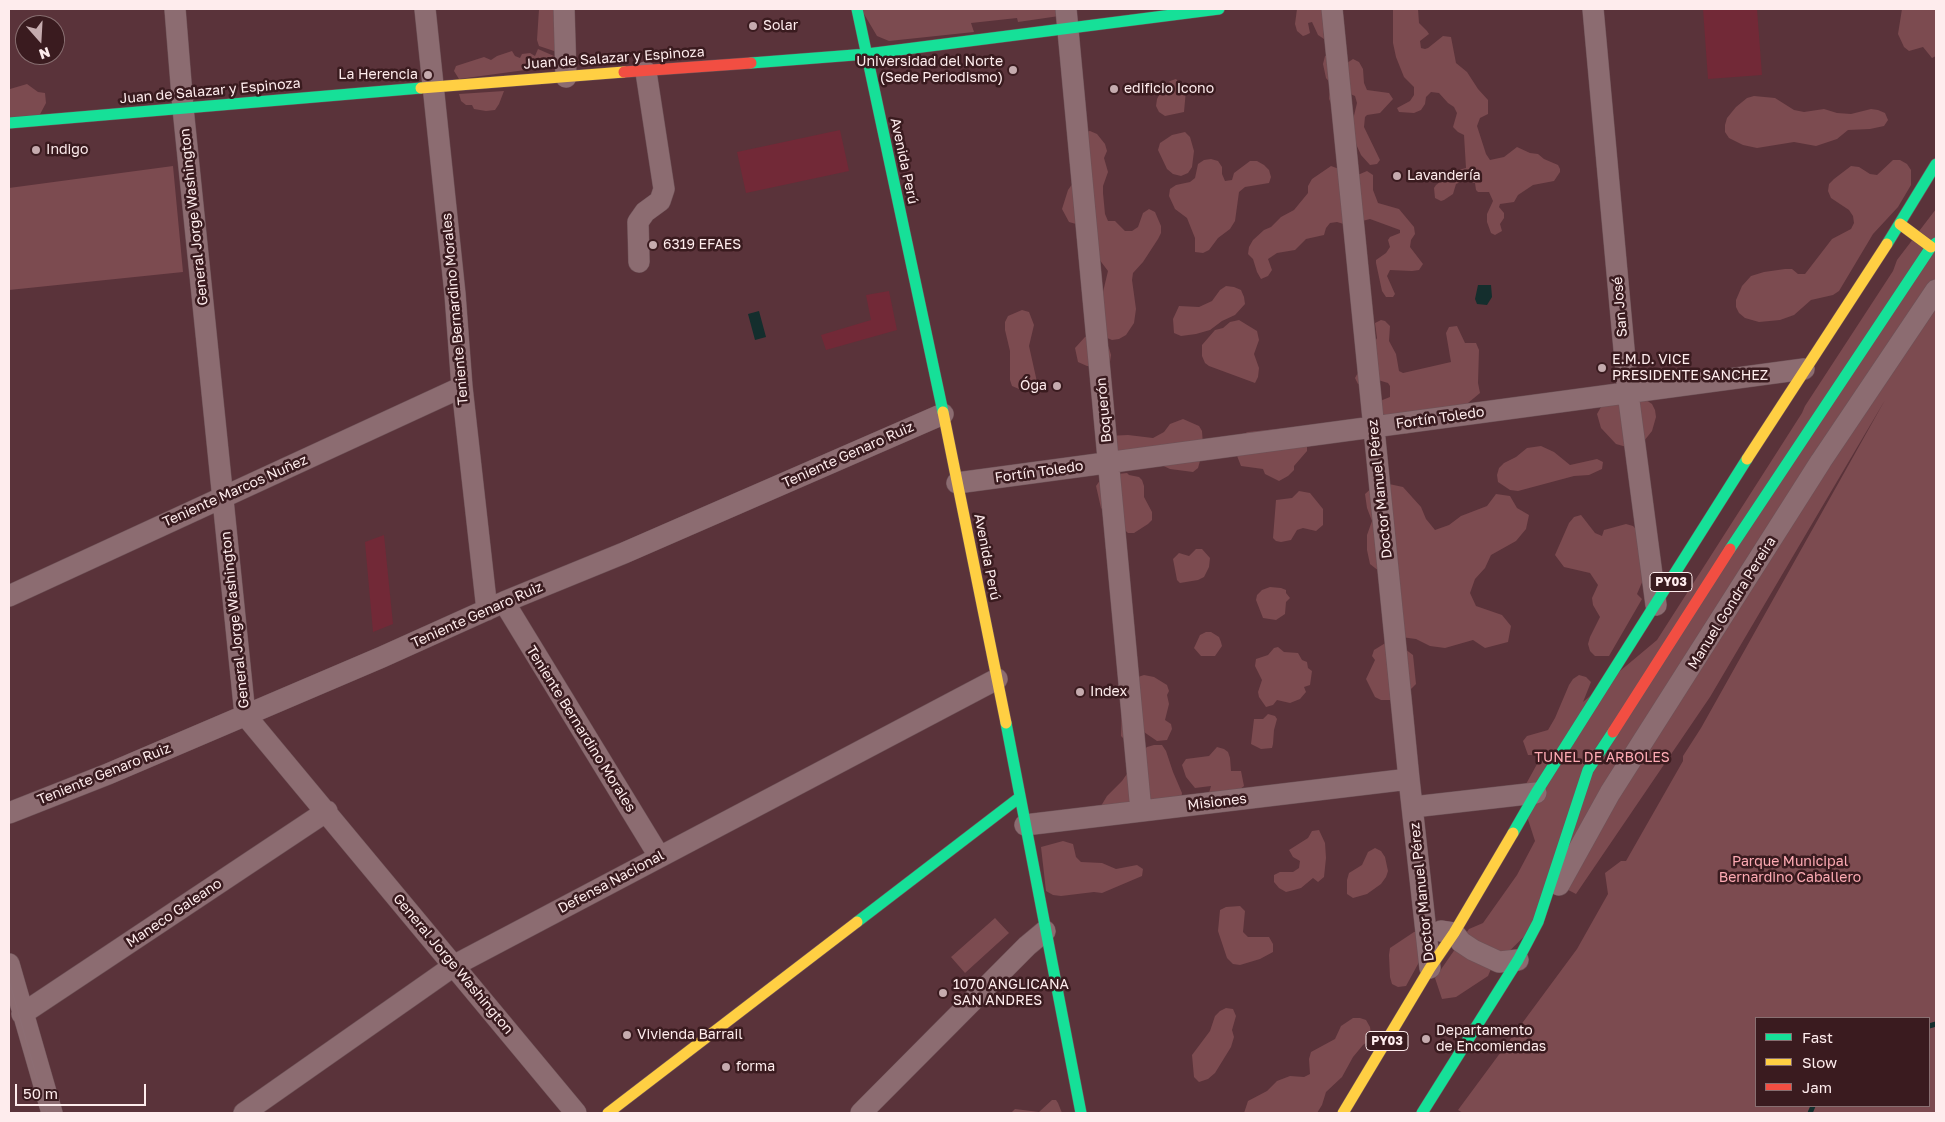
<!DOCTYPE html>
<html>
<head>
<meta charset="utf-8">
<style>
	body { margin:0 }
	#map { position:relative; width:1945px; height:1122px; overflow:hidden; background:#5a333a; font-family:"Golos Text",sans-serif }
	canvas { display:block }
	.frame { position:absolute; inset:0; border:10px solid #feeced; pointer-events:none }
	.legend { position:absolute; left:1755px; top:1017px; width:175px; height:90px; box-sizing:border-box; background:#3a1b1f; border:1px solid #886f71; margin:0; padding:6px 9px; list-style:none; font-size:15px; color:#feeced }
	.legend li { display:flex; align-items:center; gap:10px; height:25px }
	.legend b { width:25px; border:1px solid #886f71 }
	.north { position:absolute; left:15px; top:15px; width:50px; height:50px; box-sizing:border-box; background:#3a1b1f; border:1px solid #886f71; border-radius:50%; rotate:161deg; font-size:14px; font-weight:700; line-height:20px; text-align:center; color:#feeced }
	.north::after { content:''; display:block; margin:auto; width:18px; height:22px; background:#c5abae; clip-path:polygon(50% 0,100% 100%,50% 72%,0 100%) }
	.scale { position:absolute; left:15px; top:1084px; width:131px; height:22px; box-sizing:border-box; border:2px solid #feeced; border-top:0; padding-left:6px; font-size:15px; line-height:18px; white-space:nowrap; color:#feeced; -webkit-text-stroke:4px #3a1b1f; paint-order:stroke }
</style>
</head>
<body>
<div id="map">
<canvas width="1945" height="1122"></canvas>
<div class="frame"></div>
<ul class="legend">
<li><b style="height:6px;background:#16e098"></b>Fast</li>
<li><b style="height:6px;background:#ffcf43"></b>Slow</li>
<li><b style="height:6px;background:#f24e42"></b>Jam</li>
</ul>
<div class="north">N</div>
<div class="scale">50 m</div>
</div>
<script>
const g = document.querySelector('canvas').getContext('2d');
g.lineJoin = 'round';
function paint(path, color) {
  g.fillStyle = color;
  g.fill(path, 'evenodd');
}
function toPath(rows) {
  const path = new Path2D();
  for (const r of rows) {
    path.moveTo(r[0], r[1]);
    for (let i = 2; i < r.length; i += 2) path.lineTo(r[i], r[i + 1]);
  }
  return path;
}
function strokePath(path, color, width, dash) {
  g.strokeStyle = color;
  g.lineWidth = width;
  g.lineCap = dash ? 'butt' : 'round';
  g.setLineDash(dash || []);
  g.stroke(path);
}
function write(font, color, halo, rows, align = 'center') {
  g.font = font + ' "Golos Text",sans-serif';
  g.lineWidth = 5;
  g.setLineDash([]);
  g.textBaseline = 'middle';
  g.strokeStyle = halo;
  g.fillStyle = color;
  for (const [text, x, y, turn = 0] of rows) {
    g.save();
    g.translate(x, y);
    g.rotate((+turn || 0) * Math.PI / 180);
    g.textAlign = isNaN(turn) ? turn : align;
    if (halo) g.strokeText(text, 0, 0);
    g.fillText(text, 0, 0);
    g.restore();
  }
}
paint(toPath([
	[1703,9,1757,9,1762,75,1708,79],
	[840,130,849,171,746,193,737,152],
	[889,291,897,330,826,350,821,335,871,320,866,295],
	[384,535,393,624,373,632,365,542]
]), '#722937');
paint(toPath([
	[539,9,553,9,557,52,539,46,537,40],
	[861,9,1068,9,1066,15,1018,22,1017,18,971,23,974,32,889,41,877,36],
	[1297,9,1322,9,1324,39,1318,35,1312,22,1308,23,1310,33,1306,35,1303,36,1297,31,1295,24],
	[1393,9,1418,9,1419,23,1427,31,1429,34,1420,41,1421,48,1425,49,1428,48,1443,36,1451,37,1456,63,1467,72,1478,89,1488,100,1488,114,1480,118,1477,126,1486,154,1490,160,1504,157,1517,147,1530,153,1538,154,1544,159,1558,165,1560,169,1560,172,1554,181,1533,185,1518,195,1514,202,1500,204,1499,207,1504,213,1504,218,1500,224,1502,231,1495,235,1491,233,1487,222,1487,214,1493,201,1489,192,1478,192,1476,190,1475,183,1465,180,1456,184,1453,194,1444,200,1441,201,1435,198,1434,188,1436,185,1454,171,1466,168,1464,135,1458,132,1453,127,1457,113,1454,107,1448,103,1439,93,1431,92,1426,97,1425,104,1421,110,1414,113,1399,112,1397,108,1410,101,1414,95,1414,87,1404,77,1396,57,1393,43],
	[1902,9,1936,9,1936,56,1932,58,1923,47,1909,51,1904,47,1898,34],
	[538,49,554,56,559,55,562,65,459,79,454,71,456,66,484,57,491,60,497,56,512,51,515,56,520,58,522,54,530,53,535,56],
	[1332,54,1347,63,1353,59,1359,62,1363,69,1364,83,1367,90,1389,93,1393,99,1380,113,1367,115,1365,117,1364,127,1380,160,1377,164,1370,165,1361,155,1356,144,1352,124,1357,103,1355,96,1348,93,1332,105,1329,99,1330,83,1326,78,1323,64,1325,56],
	[1176,79,1186,90,1184,112,1165,116,1159,112,1156,106,1157,99,1164,86,1170,81],
	[27,84,38,92,45,93,46,103,37,120,9,122,10,89],
	[504,91,499,104,495,110,486,111,474,109,472,105,466,105,461,101,459,94],
	[1754,96,1775,98,1794,110,1804,112,1824,109,1837,113,1851,114,1871,109,1878,110,1885,113,1888,120,1884,126,1870,129,1848,130,1837,139,1816,146,1794,142,1757,148,1743,145,1729,138,1725,132,1725,125,1727,118,1736,107,1747,98],
	[1090,131,1097,134,1105,144,1107,151,1104,158,1108,172,1103,186,1103,193,1105,214,1108,221,1115,221,1125,231,1132,231,1138,227,1143,213,1149,209,1155,212,1161,226,1161,233,1158,239,1143,262,1133,273,1132,280,1136,309,1134,323,1126,335,1119,339,1112,340,1105,337,1103,292,1108,271,1099,259,1083,226,1069,222,1062,209,1068,190,1080,173,1083,132],
	[1185,132,1190,137,1194,151,1192,167,1188,173,1181,176,1173,174,1167,169,1158,150,1160,143,1172,135],
	[1211,159,1218,161,1222,167,1222,174,1225,181,1232,180,1234,173,1250,161,1257,161,1264,165,1269,170,1271,177,1269,183,1245,187,1239,192,1235,221,1230,229,1218,238,1209,250,1203,253,1195,252,1195,238,1187,218,1175,209,1169,196,1170,189,1176,185,1190,182,1195,178,1198,164,1204,160],
	[1893,160,1900,160,1907,164,1911,170,1911,185,1898,207,1873,234,1839,291,1833,295,1811,300,1794,315,1780,320,1759,322,1745,318,1739,313,1736,307,1736,300,1742,286,1751,276,1764,272,1785,269,1792,269,1798,274,1805,274,1832,239,1851,229,1854,223,1853,216,1849,210,1831,198,1828,191,1829,184,1834,179,1851,166,1859,167,1870,174,1877,175],
	[173,166,183,272,9,290,9,188],
	[1331,166,1353,174,1360,174,1367,171,1373,175,1373,190,1378,203,1399,209,1414,227,1415,234,1411,240,1410,247,1423,264,1419,270,1412,271,1390,270,1387,276,1395,294,1393,297,1386,297,1382,291,1376,263,1376,260,1386,253,1390,247,1388,240,1390,237,1400,233,1400,230,1370,219,1347,225,1337,222,1330,223,1326,228,1324,235,1306,239,1295,250,1277,253,1268,259,1272,270,1268,276,1261,279,1257,272,1253,259,1248,254,1249,247,1253,240,1264,230,1271,227,1281,217,1294,210,1308,193,1308,186,1312,179],
	[1936,209,1936,1113,1463,1113,1458,1110,1577,949,1608,894,1605,873,1621,861,1626,861,1683,761,1683,756,1701,728,1885,400,1710,697,1576,894,1547,879,1540,921,1491,969,1488,976,1456,997,1442,999,1435,978,1469,929,1483,923,1517,875,1535,841,1520,795,1542,755,1528,755,1523,741,1527,736,1548,730,1555,718,1569,685,1573,679,1579,675,1586,677,1591,682,1583,702,1657,640,1802,413,1805,406,1893,271,1897,260],
	[1756,1018,1929,1018,1929,1106,1756,1106],
	[1226,286,1234,287,1241,290,1244,297,1245,304,1235,315,1222,321,1210,330,1196,334,1181,336,1174,333,1173,319,1179,306,1199,307,1212,301,1220,290],
	[1022,310,1029,312,1034,325,1029,346,1037,382,1033,387,1019,389,1012,386,1010,380,1010,351,1005,330,1005,322,1008,316],
	[1239,320,1257,331,1259,340,1254,354,1259,368,1258,377,1255,383,1209,366,1205,363,1202,356,1202,345,1215,330,1223,328,1230,322],
	[1381,320,1385,321,1390,326,1389,341,1396,354,1399,371,1403,373,1451,362,1446,333,1449,327,1457,326,1465,343,1476,343,1479,350,1478,383,1480,393,1462,408,1417,430,1406,434,1399,432,1389,417,1383,414,1380,401,1390,397,1390,386,1388,383,1378,380,1365,384,1358,384,1355,378,1377,338,1375,323],
	[1092,335,1105,342,1109,348,1111,355,1110,362,1093,366,1087,366,1078,362,1075,348,1085,337],
	[1615,392,1646,400,1652,404,1655,410,1656,417,1652,431,1644,441,1630,448,1616,444,1601,428,1597,414,1601,407],
	[1183,419,1199,426,1202,431,1203,445,1198,456,1200,461,1198,468,1193,472,1170,469,1157,463,1126,469,1107,436,1128,435,1153,438,1164,432,1170,424],
	[1286,428,1289,428,1307,445,1307,451,1294,466,1294,470,1288,476,1279,481,1265,474,1263,469,1241,466,1232,443,1243,434,1248,432],
	[1541,446,1554,452,1570,465,1597,459,1603,462,1602,469,1589,475,1574,476,1518,491,1510,490,1498,482,1497,475,1499,468,1504,463,1516,457,1527,448],
	[1127,473,1129,475,1139,477,1142,480,1144,486,1144,497,1152,512,1152,520,1148,524,1134,533,1128,533,1101,508,1096,486,1101,479,1109,475],
	[1389,484,1403,487,1421,507,1426,519,1435,530,1449,525,1461,516,1487,506,1496,494,1510,496,1517,508,1529,515,1526,529,1516,541,1491,555,1485,568,1475,579,1470,593,1476,606,1502,615,1511,626,1508,642,1485,648,1473,640,1445,648,1430,646,1416,639,1401,637,1394,583,1370,564,1367,550,1367,535,1372,521,1367,508,1365,494,1375,485],
	[1299,491,1310,493,1323,509,1323,525,1316,531,1303,528,1297,530,1291,540,1281,542,1276,541,1273,538,1276,500,1292,498],
	[1581,515,1595,533,1602,536,1604,530,1626,524,1633,526,1638,531,1643,580,1637,594,1642,599,1609,656,1595,656,1590,651,1588,644,1590,637,1600,617,1593,605,1592,598,1598,585,1590,573,1564,567,1555,555,1569,523,1574,517],
	[1196,549,1202,549,1210,558,1209,567,1204,577,1198,580,1180,583,1177,580,1173,559,1179,553,1189,556],
	[1270,587,1281,588,1286,590,1286,593,1290,598,1286,602,1285,614,1276,620,1263,618,1256,600,1257,595,1262,590],
	[1206,632,1211,632,1219,637,1221,642,1222,646,1215,656,1201,656,1194,648,1200,635],
	[1387,642,1405,649,1413,655,1416,684,1408,692,1393,700,1381,700,1375,697,1366,679,1375,660,1372,656,1374,650],
	[1278,647,1284,652,1298,653,1302,660,1307,662,1308,668,1312,671,1310,685,1304,687,1306,692,1300,699,1290,703,1277,700,1273,705,1266,707,1259,697,1258,692,1262,680,1255,666,1256,659,1268,655,1274,648],
	[1144,675,1154,677,1167,685,1169,691,1167,695,1169,704,1165,720,1171,724,1172,729,1167,740,1157,741,1141,730,1126,741,1121,736,1122,705,1118,696,1119,691,1138,677],
	[1268,714,1275,716,1277,719,1274,730,1273,744,1272,748,1261,749,1251,744,1254,719,1263,719],
	[1154,745,1162,745,1166,751,1173,772,1182,793,1181,800,1095,816,1107,796,1122,781,1142,752,1147,747],
	[1217,747,1224,749,1228,752,1230,758,1231,771,1241,771,1244,786,1232,795,1209,793,1211,786,1195,788,1186,777,1182,765,1186,759,1209,756],
	[1319,830,1325,843,1326,858,1324,877,1318,882,1313,878,1301,888,1294,890,1286,892,1279,888,1274,882,1274,875,1280,872,1293,872,1299,868,1300,861,1293,857,1289,850,1308,838,1312,831],
	[1063,841,1073,844,1076,857,1081,862,1102,863,1116,869,1137,865,1143,869,1142,876,1102,893,1094,892,1061,896,1053,895,1046,891,1041,847],
	[1375,848,1381,851,1385,857,1388,871,1386,877,1381,884,1367,894,1353,898,1347,894,1347,880,1349,873,1362,865,1368,852],
	[1240,906,1245,911,1243,932,1248,937,1269,937,1273,944,1273,952,1260,959,1240,965,1233,964,1227,958,1218,931,1220,910,1226,907],
	[995,918,1009,933,965,973,951,957],
	[1421,930,1435,933,1406,986,1398,987,1392,984,1390,977,1389,955,1390,948,1414,932],
	[1226,1008,1233,1009,1236,1016,1232,1030,1234,1037,1231,1047,1215,1073,1208,1079,1199,1082,1194,1077,1192,1055,1210,1031,1215,1016,1220,1011],
	[1353,1018,1360,1018,1366,1020,1370,1027,1371,1034,1369,1041,1363,1045,1353,1057,1342,1077,1326,1092,1322,1105,1317,1113,1244,1113,1248,1101,1267,1091,1277,1081,1290,1076,1304,1077,1310,1074,1309,1059,1311,1052,1335,1039,1341,1026],
	[1052,1100,1056,1100,1058,1103,1062,1113,1011,1113,1015,1109,1039,1112]
]), '#7c4b50');
paint(toPath([
	[1478,285,1491,285,1492,297,1487,305,1477,304,1475,299],
	[759,311,766,337,755,340,748,314]
]), '#142e2d');
strokePath(toPath([
	[1929,1026,1936,1024],
	[1810,1113,1813,1106]
]), '#142e2d', 5);
const street = toPath([
	[175,9,183,108,245,715,576,1113],
	[425,9,455,294,462,387,487,610],
	[564,9,566,77],
	[1066,9,1141,811],
	[1332,9,1409,779,1430,968],
	[1593,9,1628,393,1656,605],
	[639,262,638,222,645,212,660,201,664,189,646,72],
	[957,483,1804,369],
	[9,596,462,387],
	[504,602,659,856],
	[1413,807,1536,793],
	[9,813,108,774,382,657,504,602,624,553,943,414],
	[1025,825,1409,779],
	[1559,885,1610,793,1821,461,1936,290],
	[1441,931,1454,933,1461,942,1473,950,1499,962,1518,960],
	[9,964,52,1113],
	[22,1014,327,811],
	[244,1113,455,965,997,679],
	[861,1113,1027,946,1045,931]
]);
const fast = toPath([
	[857,9,943,412],
	[751,63,867,54,1219,9],
	[9,123,421,88],
	[1887,244,1936,164],
	[1730,549,1931,247,1936,243],
	[1006,723,1081,1113],
	[1513,833,1536,793,1747,459],
	[857,922,1020,797],
	[1422,1113,1518,960,1538,922,1588,770,1613,732]
]);
const slow = toPath([
	[421,88,624,72],
	[1900,224,1931,247],
	[943,412,1006,723],
	[1747,459,1887,244],
	[608,1113,857,922],
	[1343,1113,1430,968,1454,933,1513,833]
]);
const jam = toPath([
	[624,72,751,63],
	[1613,732,1730,549]
]);
strokePath(street, '#6e5257', 22);
strokePath(fast, '#6e5257', 12);
strokePath(slow, '#6e5257', 12);
strokePath(jam, '#6e5257', 12);
strokePath(street, '#8c6c71', 21);
strokePath(fast, '#16e098', 11);
strokePath(slow, '#ffcf43', 11);
strokePath(jam, '#f24e42', 11);
strokePath(toPath([
	[9,980,47,1113]
]), '#8d6e74', 1);
for (const [x, y, r, color] of [
	[753,26,5,"#c5abae"],
	[1013,70,5,"#c5abae"],
	[428,75,5,"#c5abae"],
	[1114,89,5,"#c5abae"],
	[36,150,5,"#c5abae"],
	[1397,176,5,"#c5abae"],
	[653,245,5,"#c5abae"],
	[1602,368,5,"#c5abae"],
	[1057,386,5,"#c5abae"],
	[1080,692,5,"#c5abae"],
	[943,993,5,"#c5abae"],
	[627,1035,5,"#c5abae"],
	[1426,1039,5,"#c5abae"],
	[726,1067,5,"#c5abae"]
]) {
  const dot = new Path2D();
  dot.arc(x, y, r, 0, 2 * Math.PI);
  g.fillStyle = color;
  g.fill(dot);
  strokePath(dot, '#3a1b1f', 2);
}
for (const [x, y, w] of [
	[1671,582,42],
	[1387,1041,42]
]) {
  const box = new Path2D();
  box.roundRect(x - w / 2, y - 9.5, w, 19, 4);
  g.fillStyle = '#3a1b1f';
  g.fill(box);
  strokePath(box, '#feeced', 1);
}
write('bold 12px', '#feeced', null, [
	["PY03",1671,582],
	["PY03",1387,1041]
]);
write('14px', '#feeced', '#3a1b1f', [
	["Solar",763,26],
	["Universidad del Norte",1003,62,"right"],
	["(Sede Periodismo)",1003,78,"right"],
	["La Herencia",418,75,"right"],
	["edificio Icono",1124,89],
	["Indigo",46,150],
	["Lavandería",1407,176],
	["6319 EFAES",663,245],
	["E.M.D. VICE",1612,360],
	["PRESIDENTE SANCHEZ",1612,376],
	["Óga",1047,386,"right"],
	["Index",1090,692],
	["1070 ANGLICANA",953,985],
	["SAN ANDRES",953,1001],
	["Departamento",1436,1031],
	["de Encomiendas",1436,1047],
	["Vivienda Barrail",637,1035],
	["forma",736,1067]
], 'left');
write('14px', '#feeced', '#3a1b1f', [
	["Juan de Salazar y Espinoza",614,58,-4],
	["Juan de Salazar y Espinoza",210,91,-5],
	["Avenida Perú",904,161,78],
	["General Jorge Washington",194,217,-96],
	["San José",1620,307,-95],
	["Teniente Bernardino Morales",455,309,-95],
	["Boquerón",1104,410,-95],
	["Fortín Toledo",1440,418,-8],
	["Teniente Genaro Ruiz",848,455,-24],
	["Fortín Toledo",1039,472,-8],
	["Doctor Manuel Pérez",1380,489,-96],
	["Teniente Marcos Nuñez",235,491,-24],
	["Avenida Perú",987,557,79],
	["Manuel Gondra Pereira",1732,603,-58],
	["Teniente Genaro Ruiz",477,615,-24],
	["General Jorge Washington",235,620,-96],
	["Teniente Bernardino Morales",581,729,58],
	["Teniente Genaro Ruiz",104,774,-22],
	["Misiones",1217,802,-7],
	["Defensa Nacional",611,882,-28],
	["Doctor Manuel Pérez",1422,892,-96],
	["Maneco Galeano",174,913,-34],
	["General Jorge Washington",453,964,50]
]);
write('14px', '#feabb4', '#3a1b1f', [
	["TUNEL DE ARBOLES",1602,758],
	["Parque Municipal",1790,862],
	["Bernardino Caballero",1790,878]
]);
</script>
</body>
</html>
